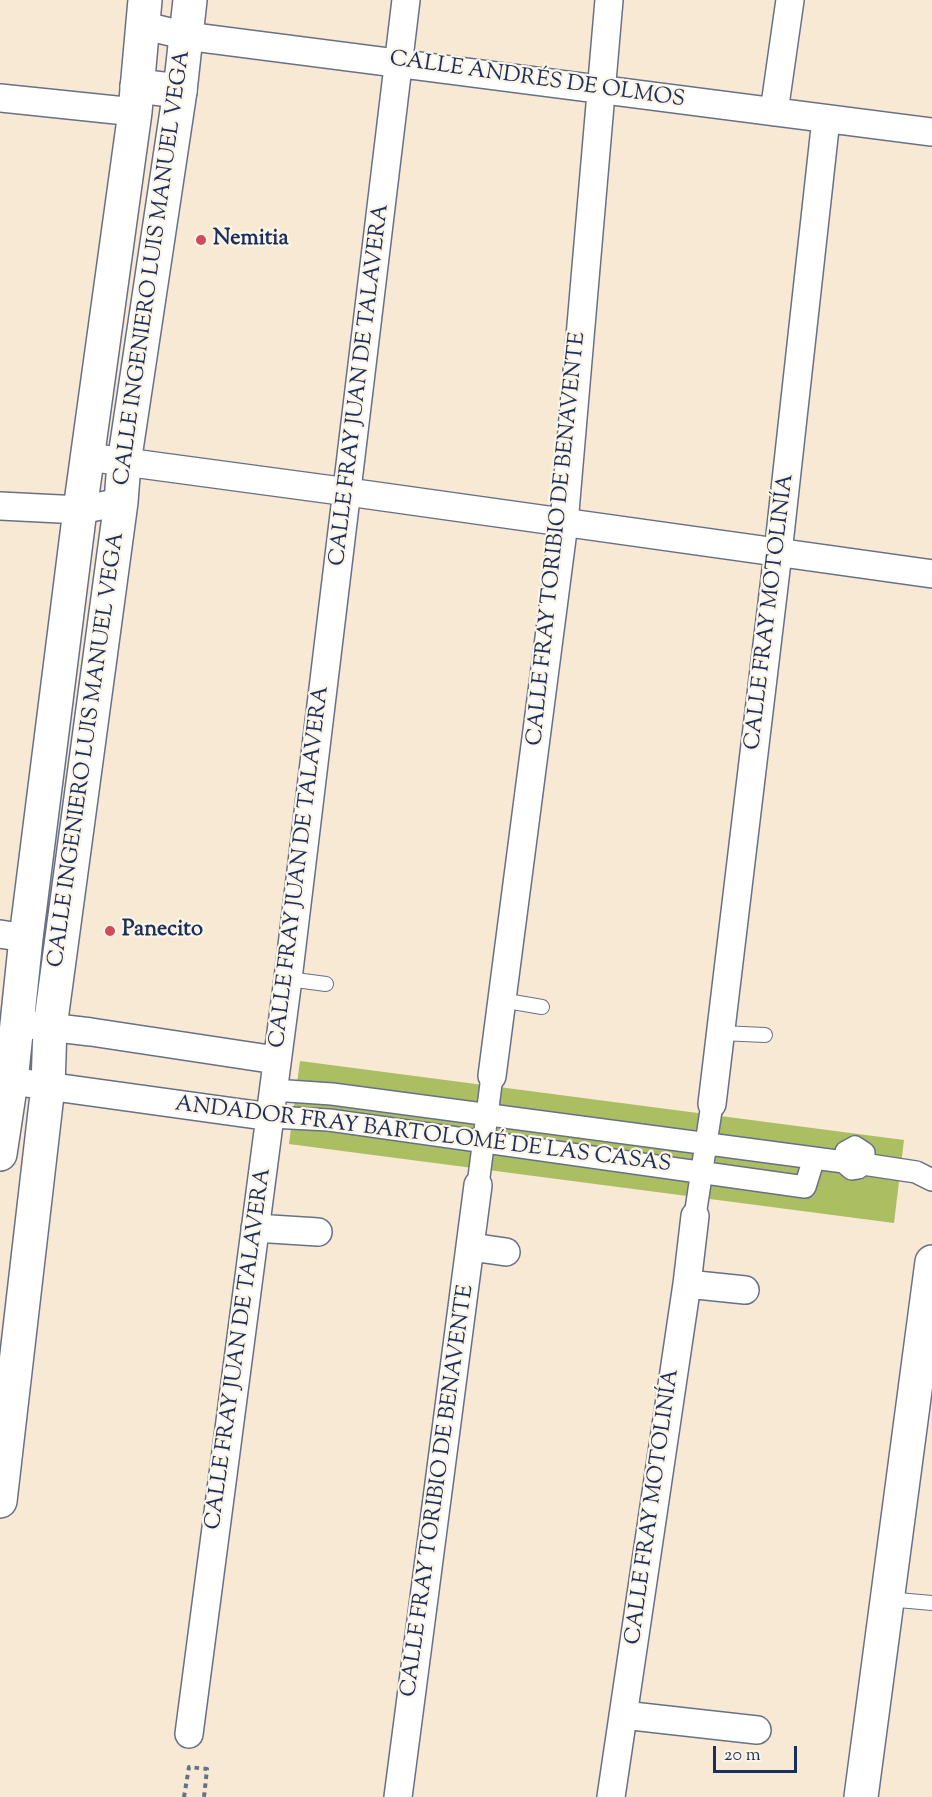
<!DOCTYPE html>
<html>
<head>
<meta charset="utf-8">
<style>
	body { margin:0 }
	#map { position:relative; width:932px; height:1797px; overflow:hidden; background:#f7e9d3; font-family:"Sorts Mill Goudy",serif }
	canvas { display:block }
	.scale { position:absolute; left:713px; top:1746px; width:84px; height:27px; box-sizing:border-box; border:3px solid #1b2f5e; border-top:0; padding-left:8px; font-size:18px; line-height:21px; white-space:nowrap; color:#1b2f5e; -webkit-text-stroke:4px #fcf5e5; paint-order:stroke }
</style>
</head>
<body>
<div id="map">
<canvas width="932" height="1797"></canvas>
<div class="scale">20 m</div>
</div>
<script>
const g = document.querySelector('canvas').getContext('2d');
g.lineJoin = 'round';
function paint(path, color) {
  g.fillStyle = color;
  g.fill(path, 'evenodd');
}
function toPath(rows) {
  const path = new Path2D();
  for (const r of rows) {
    path.moveTo(r[0], r[1]);
    for (let i = 2; i < r.length; i += 2) path.lineTo(r[i], r[i + 1]);
  }
  return path;
}
function strokePath(path, color, width, dash) {
  g.strokeStyle = color;
  g.lineWidth = width;
  g.lineCap = dash ? 'butt' : 'round';
  g.setLineDash(dash || []);
  g.stroke(path);
}
function write(font, color, halo, rows, align = 'center') {
  g.font = font + ' "Sorts Mill Goudy",serif';
  g.lineWidth = 4.5;
  g.setLineDash([]);
  g.textBaseline = 'middle';
  g.strokeStyle = halo;
  g.fillStyle = color;
  for (const [text, x, y, turn = 0] of rows) {
    g.save();
    g.translate(x, y);
    g.rotate((+turn || 0) * Math.PI / 180);
    g.textAlign = isNaN(turn) ? turn : align;
    if (halo) g.strokeText(text, 0, 0);
    g.fillText(text, 0, 0);
    g.restore();
  }
}
paint(toPath([
	[300,1061,904,1140,894,1223,289,1144]
]), '#abbe61');
const service = toPath([
	[288,979,326,984],
	[501,1000,542,1007],
	[721,1033,765,1035],
	[887,1599,932,1603]
]);
const pedestrian = toPath([
	[273,1090,332,1094,814,1158,844,1162,852,1169,858,1168,863,1164,916,1172,932,1180],
	[271,1117,329,1120,805,1187,814,1158],
	[844,1162,846,1152,855,1147,864,1153,863,1164],
	[478,1185,492,1076],
	[695,1216,712,1104]
]);
const minor = toPath([
	[142,25,186,36,932,132],
	[0,98,135,112],
	[774,112,790,0],
	[88,457,348,492,932,574],
	[0,506,80,510,121,502],
	[0,934,26,938],
	[31,1025,91,1032,276,1060],
	[492,1076,564,523,609,0],
	[11,1081,271,1117],
	[712,1104,778,553,826,119],
	[255,1228,318,1232],
	[471,1247,506,1252],
	[687,1284,745,1290],
	[623,1715,757,1730],
	[189,1734,288,979,406,0],
	[398,1797,478,1185],
	[611,1797,687,1284,695,1216]
]);
const tertiary = toPath([
	[137,86,180,91],
	[861,1797,932,1262]
]);
const secondary = toPath([
	[0,1154,11,1081,26,938,80,510,135,112,145,0],
	[0,1501,48,1086,50,1027,121,502,124,463,180,91,190,0]
]);
strokePath(service, '#687087', 16);
strokePath(pedestrian, '#687087', 24);
strokePath(minor, '#687087', 30);
strokePath(tertiary, '#687087', 36);
strokePath(secondary, '#687087', 36);
strokePath(toPath([
	[184,1797,189,1767,207,1769,204,1797]
]), '#687087', 4, [4.5, 4.5]);
strokePath(service, '#fff', 14);
strokePath(pedestrian, '#fff', 21);
strokePath(minor, '#fff', 27);
strokePath(tertiary, '#fff', 33);
strokePath(secondary, '#fff', 33);
for (const [x, y, r, color] of [
	[201,240,6,"#d1495b"],
	[110,931,6,"#d1495b"]
]) {
  const dot = new Path2D();
  dot.arc(x, y, r, 0, 2 * Math.PI);
  g.fillStyle = color;
  g.fill(dot);
  strokePath(dot, '#fcf5e5', 2);
}
write('22px', '#1b2f5e', '#fcf5e5', [
	["CALLE ANDRÉS DE OLMOS",537,81,8],
	["CALLE INGENIERO LUIS MANUEL VEGA",154,268,-82],
	["CALLE FRAY JUAN DE TALAVERA",361,385,-83],
	["CALLE FRAY TORIBIO DE BENAVENTE",558,539,-84],
	["CALLE FRAY MOTOLINÍA",771,612,-83],
	["CALLE INGENIERO LUIS MANUEL VEGA",88,750,-82],
	["CALLE FRAY JUAN DE TALAVERA",301,867,-83],
	["ANDADOR FRAY BARTOLOMÉ DE LAS CASAS",423,1136,7],
	["CALLE FRAY JUAN DE TALAVERA",240,1349,-82],
	["CALLE FRAY TORIBIO DE BENAVENTE",439,1491,-82],
	["CALLE FRAY MOTOLINÍA",654,1507,-82]
]);
write('bold 22px', '#1b2f5e', '#fcf5e5', [
	["Nemitia",213,240],
	["Panecito",122,931]
], 'left');
</script>
</body>
</html>
